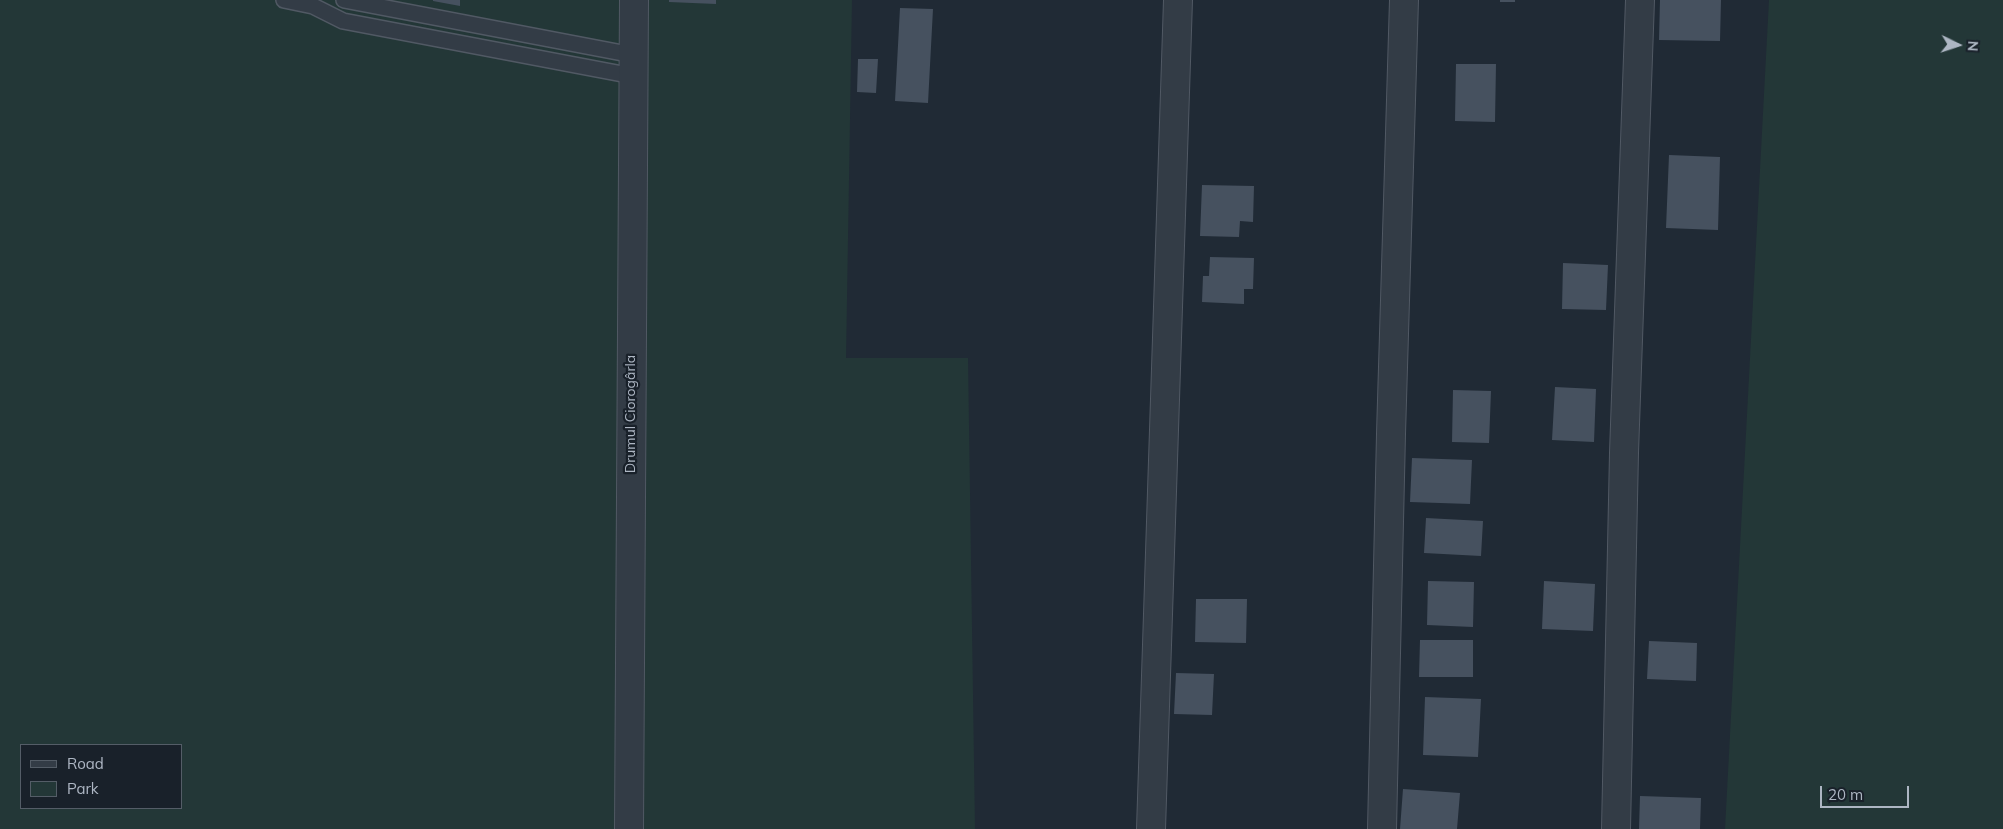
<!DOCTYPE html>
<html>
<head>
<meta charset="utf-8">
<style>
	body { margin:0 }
	#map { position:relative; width:2003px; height:829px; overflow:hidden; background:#202a35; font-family:Mulish,sans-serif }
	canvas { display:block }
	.legend { position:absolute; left:20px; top:744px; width:162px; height:65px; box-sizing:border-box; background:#19212a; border:1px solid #545d67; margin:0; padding:6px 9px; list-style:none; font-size:15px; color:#adb6c3 }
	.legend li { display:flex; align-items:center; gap:10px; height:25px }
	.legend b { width:25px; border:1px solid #545d67 }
	.north { position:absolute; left:1933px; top:20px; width:50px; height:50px; -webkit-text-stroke:4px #19212a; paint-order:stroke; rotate:94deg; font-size:14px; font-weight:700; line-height:20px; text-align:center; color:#adb6c3 }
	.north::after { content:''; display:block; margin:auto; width:18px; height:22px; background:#adb6c3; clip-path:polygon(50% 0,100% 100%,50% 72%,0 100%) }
	.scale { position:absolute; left:1820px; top:786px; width:89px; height:22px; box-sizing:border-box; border:2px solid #adb6c3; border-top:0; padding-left:6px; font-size:15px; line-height:18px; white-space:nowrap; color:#adb6c3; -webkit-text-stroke:4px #19212a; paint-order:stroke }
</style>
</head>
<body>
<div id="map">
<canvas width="2003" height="829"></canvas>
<ul class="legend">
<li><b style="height:6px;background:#333c46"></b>Road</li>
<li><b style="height:14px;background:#233737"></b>Park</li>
</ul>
<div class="north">N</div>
<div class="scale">20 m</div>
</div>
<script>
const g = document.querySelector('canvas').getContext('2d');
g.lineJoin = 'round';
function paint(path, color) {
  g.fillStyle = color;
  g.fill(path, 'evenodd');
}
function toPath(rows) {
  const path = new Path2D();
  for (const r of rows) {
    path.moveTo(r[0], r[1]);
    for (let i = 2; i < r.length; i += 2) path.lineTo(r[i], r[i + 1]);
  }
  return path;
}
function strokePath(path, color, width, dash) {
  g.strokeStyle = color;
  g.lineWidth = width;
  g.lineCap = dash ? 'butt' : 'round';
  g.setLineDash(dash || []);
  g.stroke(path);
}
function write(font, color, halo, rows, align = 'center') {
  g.font = font + ' Mulish,sans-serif';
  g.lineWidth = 4.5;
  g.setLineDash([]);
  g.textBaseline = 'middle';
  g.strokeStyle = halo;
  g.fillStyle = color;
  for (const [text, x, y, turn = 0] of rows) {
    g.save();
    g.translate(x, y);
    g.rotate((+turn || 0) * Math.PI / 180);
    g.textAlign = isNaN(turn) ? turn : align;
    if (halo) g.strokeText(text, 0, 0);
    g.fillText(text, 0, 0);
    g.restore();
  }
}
paint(toPath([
	[0,0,852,0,846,358,968,358,975,829,0,829],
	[21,745,181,745,181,808,21,808],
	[1769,0,2003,0,2003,829,1725,829]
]), '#233737');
paint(toPath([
	[433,0,460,0,460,6,433,1],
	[669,0,716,0,716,4,669,2],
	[1500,0,1515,0,1515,2,1500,2],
	[1660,0,1721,0,1720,41,1659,40],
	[900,8,933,9,928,103,895,101],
	[858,59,878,59,876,93,857,92],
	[1456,64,1496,64,1495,122,1455,121],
	[1669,155,1720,157,1718,230,1666,228],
	[1202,185,1254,186,1253,222,1240,221,1239,237,1200,236],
	[1210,257,1254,258,1253,289,1244,289,1244,304,1202,302,1203,276,1209,276],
	[1563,263,1608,265,1606,310,1562,309],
	[1555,387,1596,389,1594,442,1552,440],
	[1453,390,1491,391,1489,443,1452,442],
	[1412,458,1472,460,1470,504,1410,502],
	[1426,518,1483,521,1481,556,1424,553],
	[1428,581,1474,582,1473,627,1427,625],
	[1544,581,1595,584,1593,631,1542,629],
	[1196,599,1247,599,1246,643,1195,642],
	[1420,640,1473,640,1473,677,1419,677],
	[1649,641,1697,643,1696,681,1647,679],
	[1176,673,1214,674,1212,715,1174,714],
	[1425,697,1481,699,1478,757,1423,755],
	[1403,789,1460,793,1457,829,1400,829],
	[1640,796,1701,798,1700,829,1639,829]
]), '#46515f');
const service = toPath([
	[284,0,313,6,343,21,633,76],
	[344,0,633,55]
]);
const minor = toPath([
	[629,829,634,0],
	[1151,829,1178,0],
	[1382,829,1391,434,1404,0],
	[1616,829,1624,453,1640,0]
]);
strokePath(service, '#515964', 18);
strokePath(minor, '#515964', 30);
strokePath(service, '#333c46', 15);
strokePath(minor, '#333c46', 28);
write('14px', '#adb6c3', '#19212a', [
	["Drumul Ciorogârla",631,414,-90]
]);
</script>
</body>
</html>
